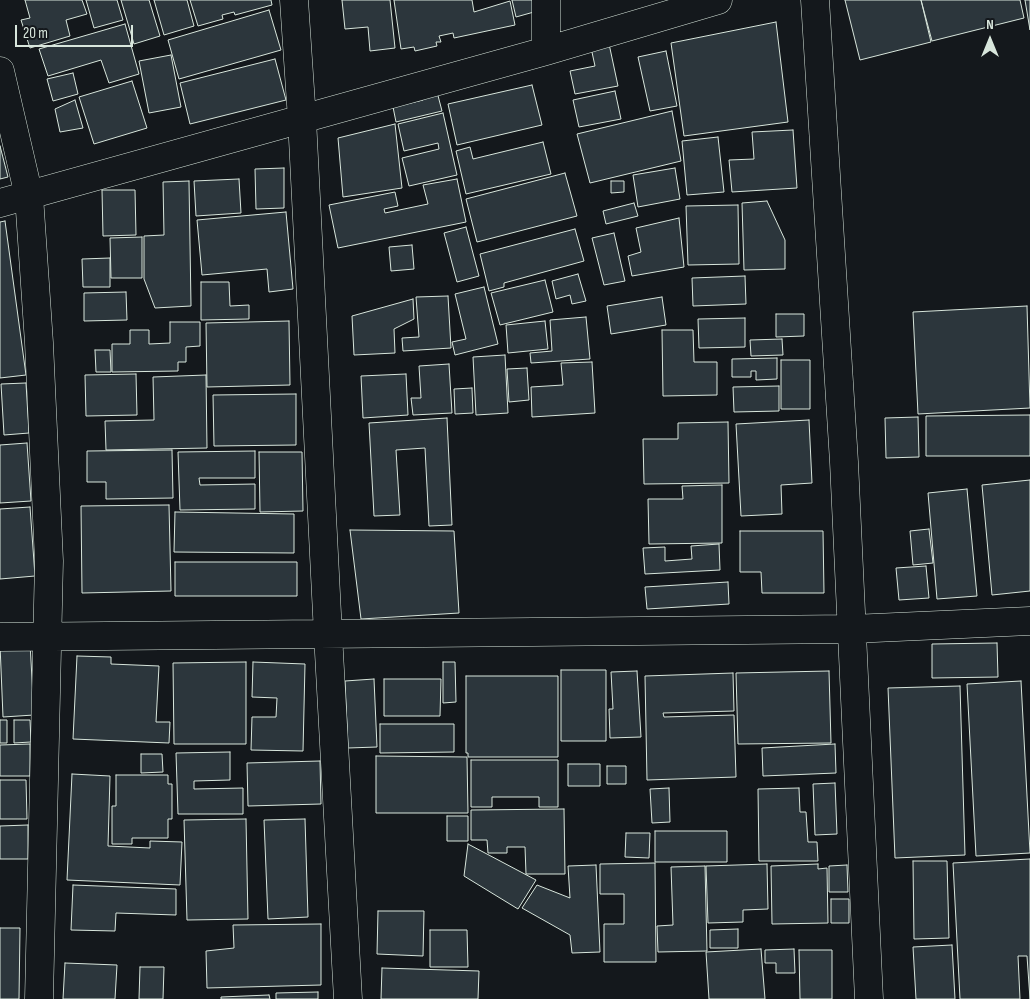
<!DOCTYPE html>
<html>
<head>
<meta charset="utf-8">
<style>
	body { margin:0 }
	#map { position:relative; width:1030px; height:999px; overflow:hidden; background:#14181c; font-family:"Sofia Sans Condensed",sans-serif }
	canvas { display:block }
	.north { position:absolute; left:965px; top:15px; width:50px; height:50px; -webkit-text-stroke:4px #14181c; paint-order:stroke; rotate:0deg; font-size:14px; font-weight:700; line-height:20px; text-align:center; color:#d8e6dc }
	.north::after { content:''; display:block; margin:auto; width:18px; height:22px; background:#d8e6dc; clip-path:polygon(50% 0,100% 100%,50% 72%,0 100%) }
	.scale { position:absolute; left:15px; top:25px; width:118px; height:22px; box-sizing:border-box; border:2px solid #d8e6dc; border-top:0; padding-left:6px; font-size:15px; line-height:18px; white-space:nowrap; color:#d8e6dc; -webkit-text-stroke:4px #14181c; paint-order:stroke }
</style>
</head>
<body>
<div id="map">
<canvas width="1030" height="999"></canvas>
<div class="north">N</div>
<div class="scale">20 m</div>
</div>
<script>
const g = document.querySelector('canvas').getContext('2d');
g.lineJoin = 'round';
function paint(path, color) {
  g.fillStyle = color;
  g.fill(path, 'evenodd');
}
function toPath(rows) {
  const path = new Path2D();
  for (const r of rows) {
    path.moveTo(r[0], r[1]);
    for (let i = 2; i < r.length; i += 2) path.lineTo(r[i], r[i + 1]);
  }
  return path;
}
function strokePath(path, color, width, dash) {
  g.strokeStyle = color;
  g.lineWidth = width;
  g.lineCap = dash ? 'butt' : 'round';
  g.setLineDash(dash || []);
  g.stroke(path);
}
const building = toPath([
	[25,0,82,0,87,14,66,20,70,36,30,48,21,20,30,18,25,0],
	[86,0,117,0,123,20,94,28,86,0],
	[121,0,149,0,160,36,134,44,121,0],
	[154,0,187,0,194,26,164,35,154,0],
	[190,0,271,0,272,5,235,15,234,12,222,15,223,19,198,26,190,0],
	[342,0,390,0,395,48,370,51,368,27,345,29,342,0],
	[394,0,472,0,474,12,510,1,515,25,454,38,453,33,439,36,441,42,436,42,437,46,415,51,414,47,401,49,394,0],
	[512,0,539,0,541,10,516,17,512,0],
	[845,0,921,0,931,42,860,60,845,0],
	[921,0,1020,0,1024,18,932,41,921,0],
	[1025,0,1030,0,1030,30,1025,0],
	[269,10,281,50,179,79,168,40,269,10],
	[776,22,788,122,684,136,671,43,776,22],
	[125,24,139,74,109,83,101,60,48,76,39,49,125,24],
	[608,39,618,86,575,94,570,71,595,66,590,43,608,39],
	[666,51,677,106,650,111,638,57,666,51],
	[171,55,181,107,149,113,139,61,171,55],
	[275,59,286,100,190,124,180,83,275,59],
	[73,73,78,94,53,101,47,79,73,73],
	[132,81,147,128,94,144,79,97,132,81],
	[532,85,542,125,457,145,448,104,532,85],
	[436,88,442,111,396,122,393,107,423,100,421,91,436,88],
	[615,91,621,119,579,127,573,100,615,91],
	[75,100,83,128,60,132,55,109,75,100],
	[672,111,681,161,590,183,577,134,672,111],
	[443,113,457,175,409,186,402,158,439,149,438,143,404,151,398,124,443,113],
	[395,124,402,188,343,197,338,138,395,124],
	[793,130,797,188,732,192,729,160,754,159,752,132,793,130],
	[718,137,724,192,687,195,682,141,718,137],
	[543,142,551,174,466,194,456,151,470,147,473,159,543,142],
	[0,146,8,177,0,179,0,146],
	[284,168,284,208,256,209,255,169,284,168],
	[675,168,680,199,638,207,633,175,675,168],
	[565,173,577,216,477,242,466,199,565,173],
	[239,179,241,213,196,216,194,181,239,179],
	[457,179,466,222,338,248,329,205,395,192,398,206,384,209,385,213,428,204,423,185,457,179],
	[189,181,191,306,155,308,144,279,144,236,164,235,163,182,189,181],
	[611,181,624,181,624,192,611,193,611,181],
	[102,190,135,190,136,235,103,236,102,190],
	[767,201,785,240,785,269,744,270,742,203,767,201],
	[634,203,638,216,606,224,603,211,634,203],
	[738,205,739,264,688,265,686,206,738,205],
	[286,212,293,289,269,292,267,269,202,275,197,220,286,212],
	[679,218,684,267,632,276,628,256,641,252,636,228,679,218],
	[5,221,26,375,0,378,0,222,5,221],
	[466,227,479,276,457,282,444,233,466,227],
	[575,229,584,261,504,283,504,287,489,291,480,254,575,229],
	[614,233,625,281,604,285,592,238,614,233],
	[142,237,142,278,111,278,110,238,142,237],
	[412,245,414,269,391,271,389,247,412,245],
	[110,258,110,287,83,287,82,259,110,258],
	[578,274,586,301,572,304,570,295,556,299,552,281,578,274],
	[745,276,746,304,693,306,692,278,745,276],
	[545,280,553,312,500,325,491,293,545,280],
	[201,282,229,282,230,306,249,305,249,319,201,320,201,282],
	[484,287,498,344,455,355,452,342,466,339,455,294,484,287],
	[126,292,127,320,84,321,84,293,126,292],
	[448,296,451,348,403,351,402,338,419,337,416,297,448,296],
	[662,297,666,325,611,334,607,306,662,297],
	[413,299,414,319,394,329,395,353,354,355,352,316,413,299],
	[1027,306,1030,408,918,414,913,312,1027,306],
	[776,314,804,314,804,336,776,337,776,314],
	[586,317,590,359,531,363,530,353,552,351,550,320,586,317],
	[745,318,745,347,699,348,698,319,745,318],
	[289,321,290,385,207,387,206,323,289,321],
	[545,321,548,349,508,353,506,325,545,321],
	[170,322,200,322,200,346,186,347,186,362,178,362,178,371,112,372,112,344,130,344,130,330,149,330,149,344,170,343,170,322],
	[662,330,693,330,694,362,717,362,717,395,663,396,662,330],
	[782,339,783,355,751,356,750,340,782,339],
	[95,350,110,350,111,372,96,372,95,350],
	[505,355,508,413,476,415,473,357,505,355],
	[777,358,777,379,756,380,756,371,751,371,751,377,732,377,732,359,777,358],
	[781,360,810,360,810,409,781,409,781,360],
	[592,362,595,413,532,417,531,387,563,385,561,363,592,362],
	[449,364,452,413,413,415,411,398,421,398,419,366,449,364],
	[527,368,529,400,509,402,507,369,527,368],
	[136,374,137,415,86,416,85,375,136,374],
	[406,374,408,415,363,418,361,376,406,374],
	[206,375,207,448,106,450,105,421,154,420,153,377,206,375],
	[26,383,29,433,4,435,1,384,26,383],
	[779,386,779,411,734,412,733,387,779,386],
	[472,388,473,413,455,414,454,389,472,388],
	[296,394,296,445,214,446,213,395,296,394],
	[1030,415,1030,456,926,456,926,416,1030,415],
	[918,417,919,457,886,458,885,418,918,417],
	[447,418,452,525,429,526,425,448,396,450,400,515,374,516,369,423,447,418],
	[809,420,812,483,781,485,782,514,741,516,736,424,809,420],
	[728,422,729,483,644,484,643,439,678,439,678,423,728,422],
	[27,443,31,501,0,503,0,445,27,443],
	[172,450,173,498,106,499,106,482,87,482,87,451,172,450],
	[255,451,255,478,199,478,200,485,255,484,255,509,180,510,178,452,255,451],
	[259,452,302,452,303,511,260,512,259,452],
	[1030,480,1030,591,992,595,982,485,1030,480],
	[722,485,722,543,649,544,648,499,683,499,682,486,722,485],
	[967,489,977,596,937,599,928,493,967,489],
	[169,505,171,591,82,593,81,506,169,505],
	[30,507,35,576,0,579,0,509,30,507],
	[175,512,294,514,294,553,174,552,175,512],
	[929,529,933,563,913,565,910,531,929,529],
	[350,530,454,531,459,613,361,619,350,530],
	[740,531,823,531,824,593,762,593,761,572,740,572,740,531],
	[719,544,720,570,645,574,643,548,665,547,665,561,692,559,691,546,719,544],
	[175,562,297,562,297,596,175,596,175,562],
	[926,566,929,598,899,600,896,568,926,566],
	[728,582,729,604,647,609,645,587,728,582],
	[30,643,34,715,3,717,0,645,30,643],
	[997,643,998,677,932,678,932,644,997,643],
	[77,656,111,657,111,664,159,666,156,722,170,722,169,743,73,739,77,656],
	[246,662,246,744,174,744,173,663,246,662],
	[253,662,305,664,303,751,251,750,252,717,276,717,277,698,252,697,253,662],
	[443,662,455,662,456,702,443,703,443,662],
	[561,670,606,670,606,741,561,741,561,670],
	[637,671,641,737,610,738,609,709,613,709,611,672,637,671],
	[829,671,831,743,738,744,736,673,829,671],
	[733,673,734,711,663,713,664,717,734,715,736,777,647,780,645,676,733,673],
	[466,676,558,676,558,757,468,757,468,753,466,753,466,676],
	[374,679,377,747,348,748,345,681,374,679],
	[384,679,441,679,440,716,384,716,384,679],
	[1021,681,1030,853,976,856,967,684,1021,681],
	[960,686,965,855,895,858,888,688,960,686],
	[0,720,7,720,7,743,0,743,0,720],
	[14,720,30,720,31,742,14,743,14,720],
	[380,724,454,724,454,752,380,753,380,724],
	[30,744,30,776,0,776,0,745,30,744],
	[835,744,836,773,763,776,762,748,835,744],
	[230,752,230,780,194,781,194,789,243,788,243,814,178,814,176,753,230,752],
	[141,754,162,754,163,772,141,773,141,754],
	[376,756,467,757,468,813,376,813,376,756],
	[471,760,558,760,558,807,539,807,539,797,492,797,492,807,471,807,471,760],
	[320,761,321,804,248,806,247,763,320,761],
	[568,764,600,764,600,786,568,786,568,764],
	[607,766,626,766,626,784,607,784,607,766],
	[72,774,110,776,108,846,150,848,150,841,182,842,180,885,67,880,72,774],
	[116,775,168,775,168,784,172,784,172,819,168,819,168,838,132,838,132,844,112,844,112,806,116,806,116,775],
	[0,780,26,780,27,819,0,819,0,780],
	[835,783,837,834,815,835,813,784,835,783],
	[669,788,670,822,652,823,650,789,669,788],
	[799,788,800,812,806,812,808,842,817,842,818,861,759,861,758,789,799,788],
	[564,809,565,874,526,874,525,847,507,847,507,853,488,853,487,840,471,840,471,810,564,809],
	[447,816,468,816,468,841,447,841,447,816],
	[246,819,248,919,187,920,184,820,246,819],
	[305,819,308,917,268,919,264,820,305,819],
	[28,825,28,859,0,859,0,826,28,825],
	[655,831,727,831,727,862,655,862,655,831],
	[626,833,650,833,649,858,625,857,626,833],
	[468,844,536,880,518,909,464,876,468,844],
	[1030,859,1030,999,1027,956,1018,956,1020,999,960,999,953,863,1030,859],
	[913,861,947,861,949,938,914,939,913,861],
	[655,863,656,962,604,962,604,924,624,924,624,894,600,894,600,864,655,863],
	[767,864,768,909,743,910,743,922,708,923,706,866,767,864],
	[818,864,818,869,827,868,828,923,772,924,771,866,818,864],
	[596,865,600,952,572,953,570,935,522,908,537,885,570,898,568,866,596,865],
	[847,865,848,892,829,892,829,866,847,865],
	[705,866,707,951,658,952,657,926,673,925,671,867,705,866],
	[73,885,176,889,176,915,116,913,115,931,71,930,73,885],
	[831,899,849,899,849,923,831,923,831,899],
	[378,911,424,911,423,956,377,954,378,911],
	[321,924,321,985,207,988,206,951,234,948,233,925,321,924],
	[0,928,20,928,19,999,0,999,0,928],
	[738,929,738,948,710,948,710,930,738,929],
	[430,930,467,930,468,967,430,967,430,930],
	[952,945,955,999,916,999,913,947,952,945],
	[761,949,765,999,709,999,706,952,761,949],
	[794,949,795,973,776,973,776,963,765,963,765,950,794,949],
	[799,950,832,950,832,999,800,999,799,950],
	[65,963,117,965,115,999,63,999,65,963],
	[140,967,164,967,163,999,139,999,140,967],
	[382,968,479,971,478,999,381,999,382,968],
	[318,992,318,999,276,999,276,993,318,992],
	[269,995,270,999,221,999,221,997,269,995]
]);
paint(building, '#2c363c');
strokePath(building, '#d8e6dc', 1);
const minor = toPath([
	[294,0,302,119,328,634,348,999],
	[546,0,546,51],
	[815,0,844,462,869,999],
	[0,71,29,196,39,343,49,561,39,999],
	[0,203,546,51,718,0],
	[0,637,852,629,1030,621]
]);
strokePath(minor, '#d8e6dc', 29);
strokePath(minor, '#14181c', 28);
</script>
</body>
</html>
